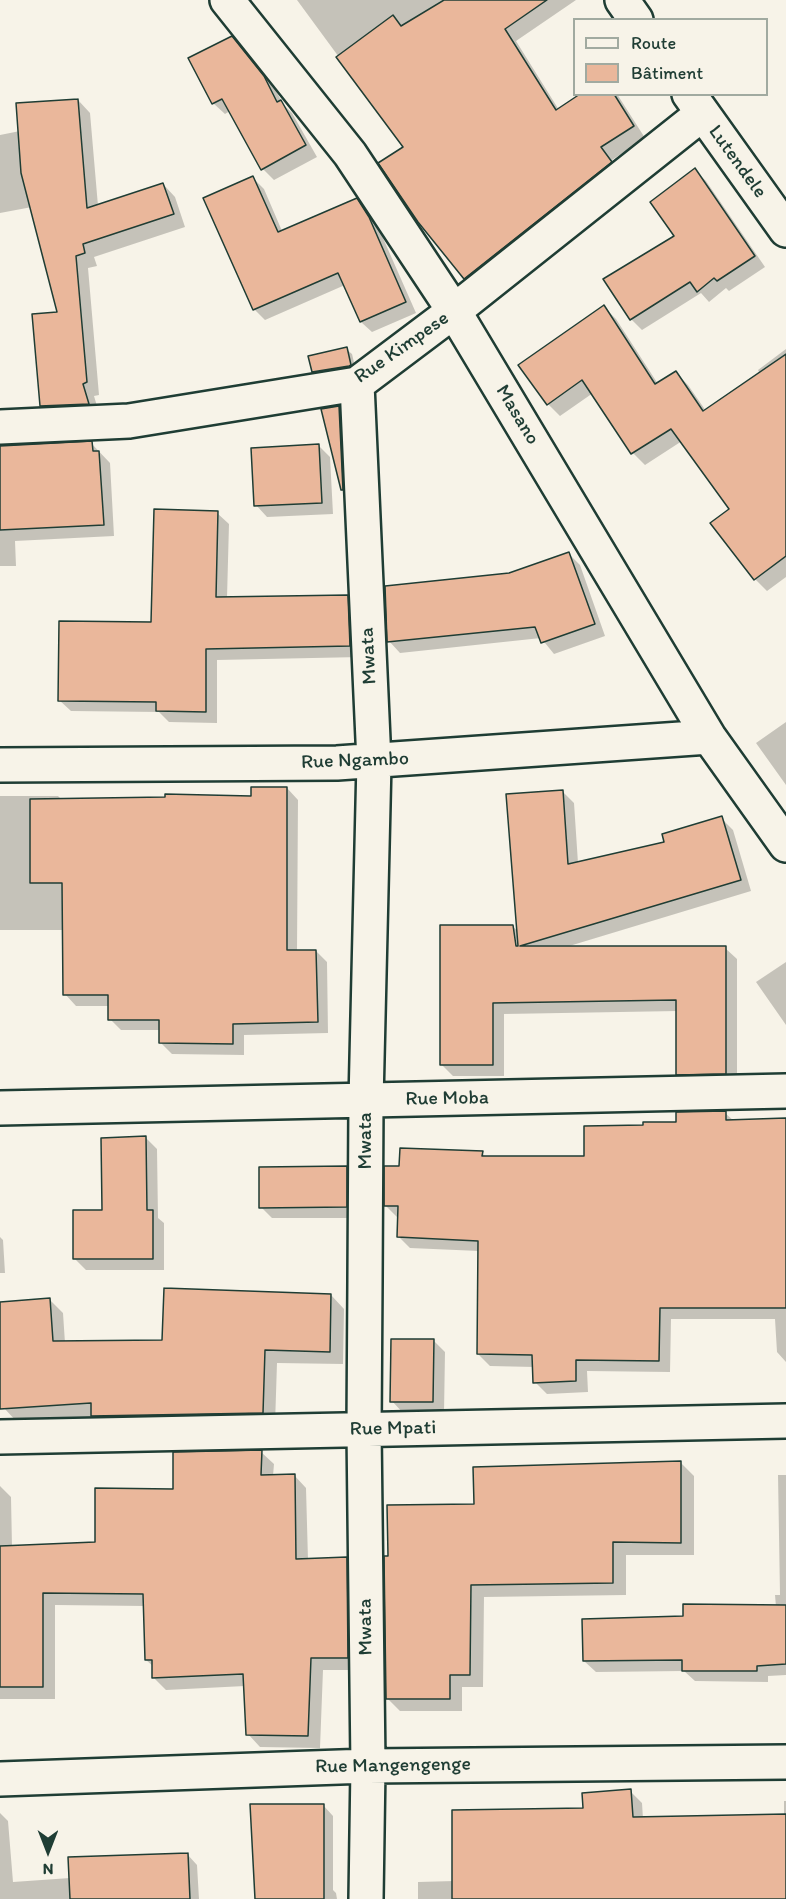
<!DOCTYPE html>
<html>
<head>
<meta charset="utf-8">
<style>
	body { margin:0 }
	#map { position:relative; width:786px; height:1899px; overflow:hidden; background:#f7f3e8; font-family:Itim,sans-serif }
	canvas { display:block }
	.legend { position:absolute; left:573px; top:18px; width:195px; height:78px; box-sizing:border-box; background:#f7f3e8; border:2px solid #a1aaa0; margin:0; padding:8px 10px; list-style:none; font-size:18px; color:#1f3d34 }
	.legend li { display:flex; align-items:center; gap:12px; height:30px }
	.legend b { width:30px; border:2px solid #a1aaa0 }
	.north { position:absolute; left:18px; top:1821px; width:60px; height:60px; -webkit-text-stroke:4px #f7f3e8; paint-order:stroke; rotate:180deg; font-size:16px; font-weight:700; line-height:24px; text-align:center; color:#1f3d34 }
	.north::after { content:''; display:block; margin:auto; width:21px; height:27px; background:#1f3d34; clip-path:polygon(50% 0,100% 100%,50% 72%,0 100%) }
</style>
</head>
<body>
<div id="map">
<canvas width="786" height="1899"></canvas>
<ul class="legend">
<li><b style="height:8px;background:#f7f3e8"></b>Route</li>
<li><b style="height:16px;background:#eab79b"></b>Bâtiment</li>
</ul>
<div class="north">N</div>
</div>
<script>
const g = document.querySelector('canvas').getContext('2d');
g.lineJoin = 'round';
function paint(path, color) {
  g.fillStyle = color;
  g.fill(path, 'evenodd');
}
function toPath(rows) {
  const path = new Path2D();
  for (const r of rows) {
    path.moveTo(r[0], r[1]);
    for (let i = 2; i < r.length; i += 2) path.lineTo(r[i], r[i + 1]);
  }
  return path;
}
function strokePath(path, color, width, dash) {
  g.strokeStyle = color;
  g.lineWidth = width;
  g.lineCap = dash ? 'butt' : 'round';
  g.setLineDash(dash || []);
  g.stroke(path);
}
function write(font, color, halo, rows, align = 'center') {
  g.font = font + ' Itim,sans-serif';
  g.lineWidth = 4.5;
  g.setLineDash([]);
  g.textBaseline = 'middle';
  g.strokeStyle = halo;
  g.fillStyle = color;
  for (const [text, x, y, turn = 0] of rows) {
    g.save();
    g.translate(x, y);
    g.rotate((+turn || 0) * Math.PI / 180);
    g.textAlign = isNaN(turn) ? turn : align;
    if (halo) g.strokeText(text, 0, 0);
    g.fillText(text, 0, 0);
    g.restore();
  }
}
paint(toPath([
	[297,0,576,0,516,41,559,110,583,94,617,94,645,138,612,160,623,174,477,290,465,278,405,147],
	[231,38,243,49,275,89,283,104,292,113,317,157,274,180,263,169,230,111,225,114,213,103],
	[78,100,90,113,98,206,163,184,175,197,185,227,94,257,97,266,88,268,99,395,94,396,100,416,54,418,42,406,59,313,32,207,0,213,0,135,20,131],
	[695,170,706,181,765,267,729,291,726,288,709,302,701,293,642,330,631,319,605,279,676,236],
	[253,178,264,189,282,231,357,200,367,211,379,229,416,313,372,332,361,322,345,285,265,320,254,309],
	[604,307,616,319,658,384,676,373,688,385,706,411,760,374,758,370,786,349,786,577,767,591,755,579,732,509,682,441,645,465,633,453,593,393,560,416,548,404,520,365],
	[346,349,352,354,356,371,319,377,313,372],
	[91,443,110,463,114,536,15,541,16,566,0,566,0,447],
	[319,446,330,457,333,514,267,517,256,505],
	[217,513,229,524,227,598,347,596,359,608,361,657,217,660,217,723,169,722,159,712,71,711,59,700,152,624],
	[569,554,580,565,605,636,554,654,541,638,400,653,389,641,509,575],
	[786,722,786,785,756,743],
	[287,788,298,800,297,952,316,951,327,962,328,1033,244,1035,244,1055,172,1054,161,1043,161,1030,121,1030,110,1019,110,1006,76,1006,65,994,65,930,0,930,0,796,58,796,62,800,253,797],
	[562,791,574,803,578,863,666,843,721,818,733,830,751,891,566,947,725,948,737,959,737,1085,689,1086,678,1074,678,1011,504,1014,504,1076,453,1076,441,1064,512,926,519,932],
	[786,962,786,1025,756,982],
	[725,1113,734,1121,786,1119,786,1362,777,1352,775,1319,671,1319,670,1372,587,1371,588,1392,547,1394,535,1382,534,1367,490,1366,478,1354,479,1251,410,1248,398,1236,398,1218,386,1206,401,1167,482,1153,487,1158,586,1158,678,1124],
	[146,1138,157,1149,158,1218,164,1223,164,1270,86,1270,75,1259],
	[346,1168,358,1179,358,1218,272,1218,261,1207],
	[0,1237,3,1240,5,1273,0,1273],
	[331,1295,344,1309,343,1364,277,1363,275,1425,106,1428,95,1417,17,1422,4,1408,0,1349,0,1304,50,1300,63,1313,65,1343,164,1341],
	[433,1340,445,1352,444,1413,403,1413,392,1401],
	[261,1452,274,1464,273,1476,294,1475,306,1488,308,1560,346,1559,359,1571,360,1670,323,1670,320,1748,260,1747,248,1734,245,1686,166,1690,154,1678,154,1667,146,1660,145,1606,55,1605,55,1699,0,1699,0,1486,11,1497,12,1547,96,1543,175,1491],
	[681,1463,694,1476,694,1555,626,1555,626,1595,484,1597,483,1687,462,1687,462,1711,400,1711,387,1698,475,1506],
	[778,1475,786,1475,786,1675,768,1676,768,1682,695,1681,684,1671,596,1672,584,1661,684,1618,776,1607,775,1595,780,1595],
	[630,1791,642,1803,643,1819,784,1815,784,1801,786,1801,786,1899,418,1899,418,1882,454,1881,585,1809],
	[323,1805,333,1816,333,1890,336,1893,337,1899,256,1899],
	[0,1813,8,1821,13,1882,70,1878,187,1854,197,1865,199,1899,0,1899]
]), '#0003');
const building = toPath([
	[444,0,547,0,505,29,556,110,580,94,614,94,634,126,601,147,612,162,464,279,418,222,378,163,403,147,336,57,393,15,401,26,444,0],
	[232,36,264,76,277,102,281,100,306,145,261,170,222,99,212,104,188,58,232,36],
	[78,99,87,208,163,183,174,214,83,244,85,253,76,256,87,382,83,384,89,404,40,406,32,314,57,312,21,173,16,103,78,99],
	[695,168,755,256,717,281,714,278,697,292,690,282,630,320,603,279,674,236,650,202,695,168],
	[253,176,278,232,357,198,369,217,406,302,360,322,338,273,253,310,203,198,253,176],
	[604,305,655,384,676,371,703,411,786,354,786,556,754,580,710,523,729,509,671,429,631,454,582,380,547,405,518,365,604,305],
	[347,347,351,365,349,366,312,372,308,356,347,347],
	[339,406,343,490,341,490,321,409,339,406],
	[92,441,93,451,99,451,104,525,0,530,0,446,92,441],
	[319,444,322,503,254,506,251,448,319,444],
	[154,509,218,511,216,597,348,595,350,646,206,649,206,712,156,711,156,702,58,701,59,621,151,622,154,509],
	[569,552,595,624,541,643,535,627,387,642,385,586,509,573,569,552],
	[251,787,287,787,287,950,316,950,318,1022,233,1024,233,1044,159,1043,159,1020,108,1020,108,995,63,995,62,883,30,883,30,799,165,797,165,794,251,796,251,787],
	[563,790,568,864,664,842,662,834,722,816,741,880,520,946,726,946,726,1074,676,1075,676,1000,493,1003,493,1065,440,1065,440,925,513,925,516,946,518,946,506,794,563,790],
	[726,1111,726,1120,786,1118,786,1308,660,1308,659,1361,576,1360,576,1381,533,1383,532,1355,477,1354,478,1241,397,1237,398,1206,384,1206,384,1166,399,1166,400,1148,483,1151,482,1156,584,1156,584,1126,643,1125,643,1122,676,1122,676,1112,726,1111],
	[146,1136,147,1210,153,1210,153,1259,73,1259,73,1210,102,1210,101,1138,146,1136],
	[347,1166,347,1207,259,1208,259,1167,347,1166],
	[164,1288,331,1294,330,1352,265,1350,263,1413,91,1416,91,1403,0,1409,0,1302,50,1298,53,1341,162,1340,164,1288],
	[391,1339,434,1339,433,1402,390,1402,391,1339],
	[262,1450,261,1475,295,1474,296,1559,347,1557,348,1658,311,1658,308,1736,246,1735,243,1674,152,1678,152,1660,145,1660,143,1594,43,1593,43,1687,0,1687,0,1546,95,1542,95,1488,173,1489,173,1452,262,1450],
	[681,1461,681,1543,613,1542,613,1583,471,1585,470,1675,450,1675,450,1699,386,1699,384,1556,388,1556,387,1505,474,1504,473,1467,681,1461],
	[683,1604,786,1605,786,1664,757,1666,757,1671,682,1671,682,1660,583,1661,582,1619,683,1616,683,1604],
	[631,1789,633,1817,786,1814,786,1899,452,1899,452,1810,583,1808,582,1793,631,1789],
	[250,1804,324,1804,324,1899,255,1899,250,1804],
	[188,1853,190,1899,70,1899,68,1857,188,1853]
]);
paint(building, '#eab79b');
strokePath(building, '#1f3d34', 1.5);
const minor = toPath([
	[227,0,350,154,454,311,709,737,786,845],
	[622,0,636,20],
	[689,94,786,230],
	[357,384,374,762,366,1101,365,1281,364,1430,368,1766,366,1899],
	[0,427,129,421,357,384,454,311,702,114],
	[0,765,337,763,709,737],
	[0,1108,786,1091],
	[0,1437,786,1421],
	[0,1779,368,1766,786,1762]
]);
strokePath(minor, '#1f3d34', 38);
strokePath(minor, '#f7f3e8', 33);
write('20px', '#1f3d34', '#f7f3e8', [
	["Lutendele",737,162,54],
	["Rue Kimpese",402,348,-35],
	["Masano",517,415,59],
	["Mwata",369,656,-93],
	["Rue Ngambo",355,761,-2],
	["Rue Moba",447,1099,-1],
	["Mwata",366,1141,-90],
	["Rue Mpati",393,1429,-1],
	["Mwata",366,1627,-91],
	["Rue Mangengenge",393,1766,-1]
]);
</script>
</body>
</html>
